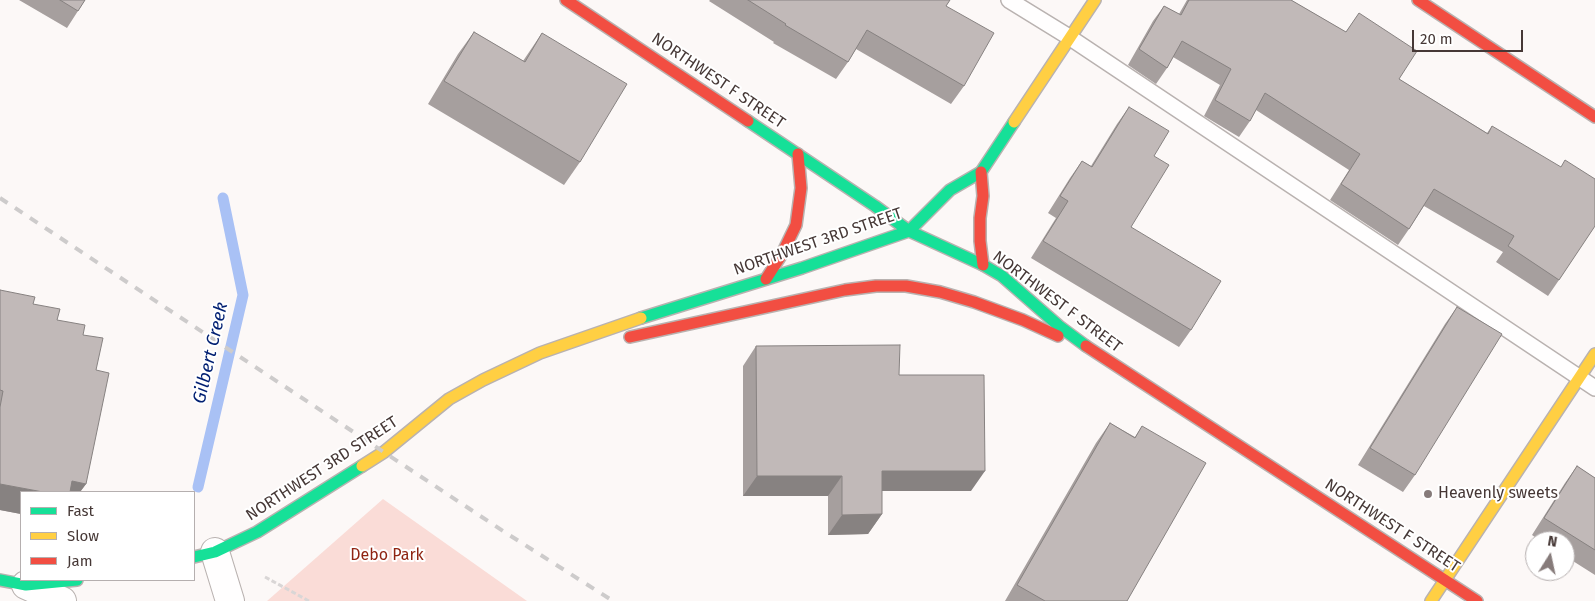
<!DOCTYPE html>
<html>
<head>
<meta charset="utf-8">
<style>
	body { margin:0 }
	#map { position:relative; width:1595px; height:601px; overflow:hidden; background:#fcf8f7; font-family:"Fira Sans",sans-serif }
	canvas { display:block }
	.legend { position:absolute; left:20px; top:491px; width:175px; height:90px; box-sizing:border-box; background:#fff; border:1px solid #b5afaf; margin:0; padding:6px 9px; list-style:none; font-size:15px; color:#463836 }
	.legend li { display:flex; align-items:center; gap:10px; height:25px }
	.legend b { width:25px; border:1px solid #b5afaf }
	.north { position:absolute; left:1525px; top:531px; width:50px; height:50px; box-sizing:border-box; background:#fff; border:1px solid #b5afaf; border-radius:50%; rotate:10deg; font-size:14px; font-weight:700; line-height:20px; text-align:center; color:#463836 }
	.north::after { content:''; display:block; margin:auto; width:18px; height:22px; background:#867b7a; clip-path:polygon(50% 0,100% 100%,50% 72%,0 100%) }
	.scale { position:absolute; left:1412px; top:30px; width:111px; height:22px; box-sizing:border-box; border:2px solid #463836; border-top:0; padding-left:6px; font-size:15px; line-height:18px; white-space:nowrap; color:#463836; -webkit-text-stroke:4px #fff; paint-order:stroke }
</style>
</head>
<body>
<div id="map">
<canvas width="1595" height="601"></canvas>
<ul class="legend">
<li><b style="height:6px;background:#16e098"></b>Fast</li>
<li><b style="height:6px;background:#ffcf43"></b>Slow</li>
<li><b style="height:6px;background:#f24e42"></b>Jam</li>
</ul>
<div class="north">N</div>
<div class="scale">20 m</div>
</div>
<script>
const g = document.querySelector('canvas').getContext('2d');
g.lineJoin = 'round';
function paint(path, color) {
  g.fillStyle = color;
  g.fill(path, 'evenodd');
}
function toPath(rows) {
  const path = new Path2D();
  for (const r of rows) {
    path.moveTo(r[0], r[1]);
    for (let i = 2; i < r.length; i += 2) path.lineTo(r[i], r[i + 1]);
  }
  return path;
}
function strokePath(path, color, width, dash) {
  g.strokeStyle = color;
  g.lineWidth = width;
  g.lineCap = dash ? 'butt' : 'round';
  g.setLineDash(dash || []);
  g.stroke(path);
}
function write(font, color, halo, rows, align = 'center') {
  g.font = font + ' "Fira Sans",sans-serif';
  g.lineWidth = 4;
  g.setLineDash([]);
  g.textBaseline = 'middle';
  g.strokeStyle = halo;
  g.fillStyle = color;
  for (const [text, x, y, turn = 0] of rows) {
    g.save();
    g.translate(x, y);
    g.rotate((+turn || 0) * Math.PI / 180);
    g.textAlign = isNaN(turn) ? turn : align;
    if (halo) g.strokeText(text, 0, 0);
    g.fillText(text, 0, 0);
    g.restore();
  }
}
paint(toPath([
	[383,499,527,601,267,601]
]), '#fadcd7');
strokePath(toPath([
	[198,487,243,295,223,198]
]), '#a9c1f5', 11);
const lane = toPath([
	[1009,0,1069,37,1595,388]
]);
const street = toPath([
	[215,552,230,601],
	[26,585,62,601]
]);
const fast = toPath([
	[748,121,875,206,909,231,983,265,1002,276,1059,326,1086,346],
	[641,318,802,268,909,231,950,190,981,172,1014,122],
	[194,557,215,552,257,532,362,466],
	[0,580,26,585,77,580]
]);
const slow = toPath([
	[1014,122,1095,0],
	[362,466,384,452,449,399,483,380,540,353,641,318],
	[1431,601,1595,354]
]);
const jam = toPath([
	[566,0,748,121],
	[1418,0,1595,117],
	[981,172,983,196,980,218,980,241,983,265],
	[766,279,782,254,796,225,801,188,798,154],
	[630,337,845,290,876,286,906,286,940,292,974,302,1023,320,1058,336],
	[1086,346,1477,601]
]);
strokePath(lane, '#b9b2b0', 18);
strokePath(street, '#b9b2b0', 30);
strokePath(fast, '#b9b2b0', 14);
strokePath(slow, '#b9b2b0', 14);
strokePath(jam, '#b9b2b0', 14);
strokePath(toPath([
	[265,577,309,601]
]), '#d9d6d6', 3, [5, 2.5]);
strokePath(lane, '#fffefe', 15);
strokePath(street, '#fffefe', 28);
strokePath(fast, '#16e098', 11);
strokePath(slow, '#ffcf43', 11);
strokePath(jam, '#f24e42', 11);
strokePath(toPath([
	[0,198,503,531,613,601]
]), '#cdcbcb', 4, [9, 9]);
paint(toPath([
	[19,0,85,0,67,28],
	[710,0,950,0,946,6,964,86,951,104,856,49,848,62,836,79,773,43,774,42,709,1],
	[1187,0,1291,0,1346,32,1359,13,1399,79,1487,133,1492,126,1559,280,1548,296,1496,262,1503,252,1424,206,1409,229,1398,245,1330,200,1349,170,1256,110,1250,121,1239,137,1204,116,1220,85,1173,57,1167,68,1156,84,1128,65,1153,21,1164,6,1179,14],
	[474,32,523,61,542,33,580,162,564,185,428,104,458,54],
	[1129,107,1154,156,1131,227,1191,330,1179,347,1031,258,1056,218,1048,213,1070,178,1082,161,1091,166,1117,124],
	[0,290,33,304,57,320,83,335,96,370,86,484,80,492,21,492,21,514,0,510],
	[1457,307,1415,475,1403,492,1358,465,1445,324],
	[756,346,899,375,971,491,882,491,882,514,868,534,828,535,828,496,743,496,743,366],
	[1110,423,1135,437,1142,426,1127,601,1005,601,1096,443],
	[1577,466,1595,478,1595,575,1565,556,1565,541,1541,541,1532,535,1565,483]
]), '#a69f9e');
paint(toPath([
	[882,471,985,471,971,491,868,491],
	[757,476,842,476,828,496,743,496],
	[72,481,86,484,80,492,64,492],
	[0,484,43,492,21,492,21,514,0,510],
	[882,514,868,534,828,535,842,515]
]), '#878281');
const building = toPath([
	[60,0,85,0,78,11,60,0],
	[748,0,950,0,946,6,994,33,964,86,867,30,848,62,785,25,786,24,748,0],
	[1189,0,1291,0,1346,32,1359,13,1417,51,1399,79,1488,134,1492,126,1561,167,1565,160,1595,179,1595,226,1559,280,1508,246,1514,236,1434,189,1409,229,1341,184,1360,154,1265,93,1250,121,1215,100,1231,69,1182,41,1167,68,1139,49,1164,6,1181,15,1189,0],
	[474,32,525,62,542,33,627,84,580,162,444,81,474,32],
	[1129,107,1169,131,1154,156,1169,165,1131,227,1221,281,1191,330,1043,241,1068,201,1060,196,1082,161,1092,167,1129,107],
	[0,290,35,297,33,304,60,309,57,320,85,325,83,335,103,338,96,370,109,373,86,484,72,481,70,492,43,492,0,484,0,407,3,391,0,390,0,290],
	[1457,307,1502,334,1415,475,1370,448,1457,307],
	[900,345,899,375,984,375,985,471,882,471,882,514,842,515,842,476,757,476,756,346,900,345],
	[1110,423,1135,438,1142,426,1206,463,1127,601,1045,601,1017,585,1110,423],
	[1577,466,1595,478,1595,550,1544,518,1577,466]
]);
paint(building, '#c1b9b8');
strokePath(building, '#878281', 1);
for (const [x, y, r, color] of [
	[1428,494,5,"#867b7a"]
]) {
  const dot = new Path2D();
  dot.arc(x, y, r, 0, 2 * Math.PI);
  g.fillStyle = color;
  g.fill(dot);
  strokePath(dot, '#fff', 2);
}
write('16px', '#463836', '#fff', [
	["NORTHWEST F STREET",718,81,34],
	["NORTHWEST 3RD STREET",818,242,-19],
	["NORTHWEST F STREET",1057,302,37],
	["NORTHWEST 3RD STREET",322,469,-33],
	["NORTHWEST F STREET",1392,526,33]
]);
write('16px', '#463836', '#fff', [
	["Heavenly sweets",1438,494]
], 'left');
write('16px', '#8f2412', '#fff', [
	["Debo Park",387,556]
]);
write('italic 18px', '#011f72', '#fff', [
	["Gilbert Creek",211,353,-77]
]);
</script>
</body>
</html>
